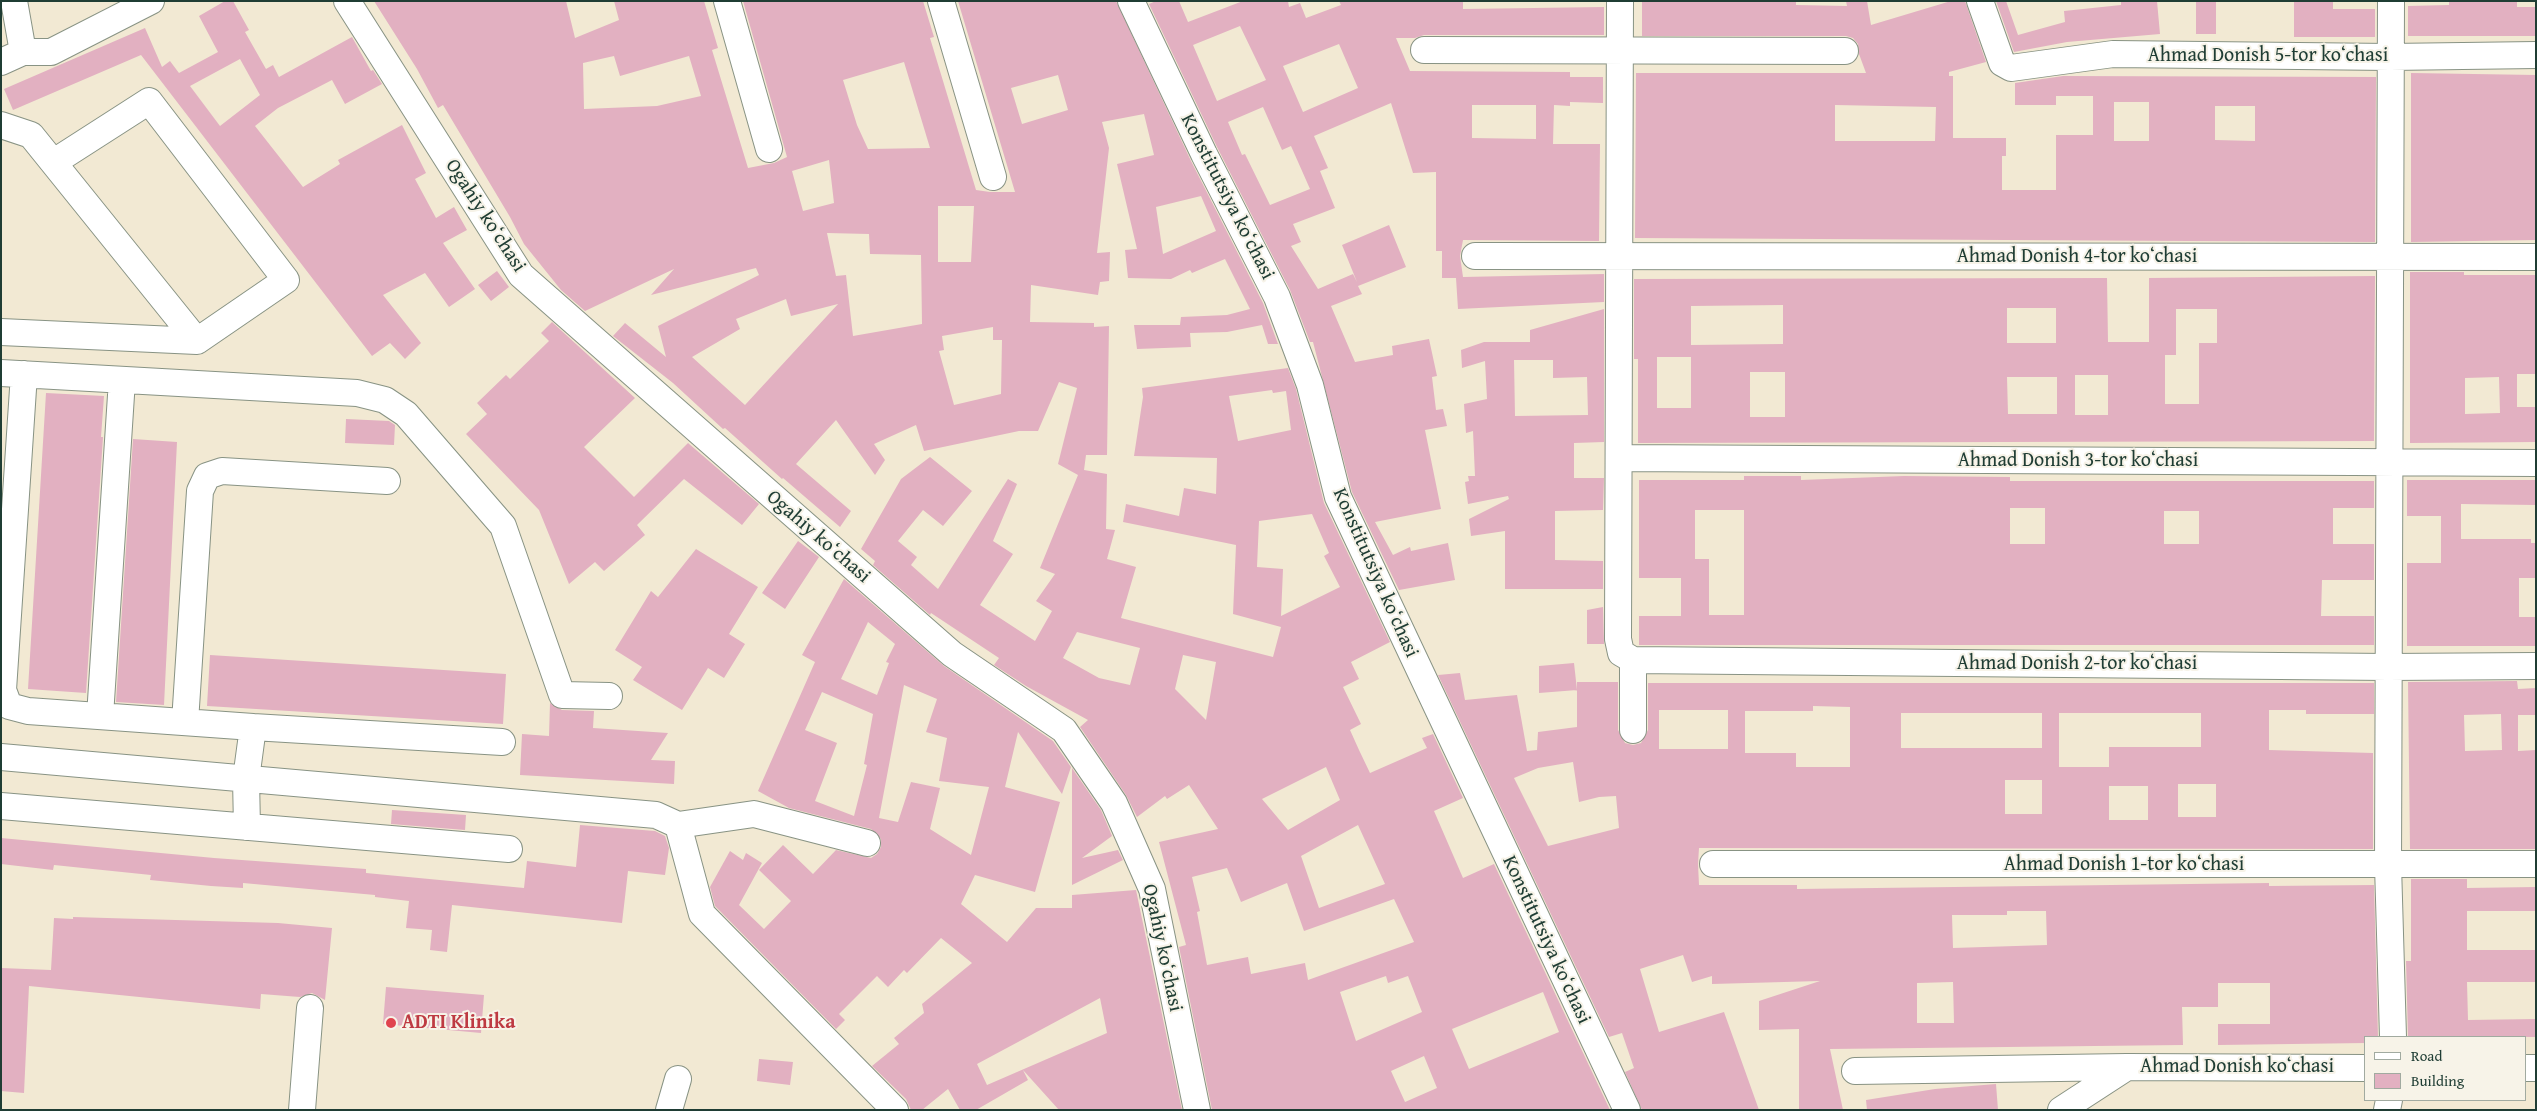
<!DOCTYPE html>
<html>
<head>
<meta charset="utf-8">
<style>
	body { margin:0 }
	#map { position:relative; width:2537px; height:1111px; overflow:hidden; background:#f2e9d3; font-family:"Gentium Book Plus",serif }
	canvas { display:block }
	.frame { position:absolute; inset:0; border:2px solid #1f3d34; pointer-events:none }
	.legend { position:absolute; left:2364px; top:1036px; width:162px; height:65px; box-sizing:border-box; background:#f7f3e8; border:1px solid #a1aaa0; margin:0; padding:6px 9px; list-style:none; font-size:15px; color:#1f3d34 }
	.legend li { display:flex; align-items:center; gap:10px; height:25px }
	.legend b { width:25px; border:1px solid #a1aaa0 }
</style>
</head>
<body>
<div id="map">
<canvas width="2537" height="1111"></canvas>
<div class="frame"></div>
<ul class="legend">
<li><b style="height:6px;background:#fff"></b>Road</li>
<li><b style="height:14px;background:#e2b0c1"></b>Building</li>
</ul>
</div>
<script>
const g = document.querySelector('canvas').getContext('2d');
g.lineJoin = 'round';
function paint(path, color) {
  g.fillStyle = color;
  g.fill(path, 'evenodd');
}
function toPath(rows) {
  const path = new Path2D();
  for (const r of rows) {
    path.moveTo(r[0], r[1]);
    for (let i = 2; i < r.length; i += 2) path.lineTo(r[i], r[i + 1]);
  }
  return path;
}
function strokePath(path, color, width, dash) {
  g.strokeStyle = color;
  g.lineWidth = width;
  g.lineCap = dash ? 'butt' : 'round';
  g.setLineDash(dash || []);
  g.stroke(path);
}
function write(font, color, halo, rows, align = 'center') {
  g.font = font + ' "Gentium Book Plus",serif';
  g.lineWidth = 4;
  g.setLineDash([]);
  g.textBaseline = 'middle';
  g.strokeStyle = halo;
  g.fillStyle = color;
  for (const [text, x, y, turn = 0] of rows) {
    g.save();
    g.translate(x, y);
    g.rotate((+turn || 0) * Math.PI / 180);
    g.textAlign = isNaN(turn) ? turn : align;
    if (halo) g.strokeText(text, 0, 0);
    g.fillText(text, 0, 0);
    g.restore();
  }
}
paint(toPath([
	[225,1,233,1,249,30,245,32,266,69,273,65,279,77,352,37,371,71,373,70,382,84,345,104,332,80,278,108,255,126,303,187,340,164,338,160,402,125,426,173,415,179,436,218,454,207,467,230,443,243,475,289,449,307,425,273,383,295,421,343,405,359,390,343,372,356,141,55,13,110,4,89,145,28,162,67,170,61,179,73,218,52,199,16],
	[240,59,260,95,220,126,190,86],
	[374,1,566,1,575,38,619,20,614,1,704,1,718,48,712,50,748,168,774,163,787,157,743,1,923,1,934,37,930,38,976,190,990,192,1015,192,958,1,1116,1,1191,161,1263,303,1278,344,1268,344,1262,325,1227,332,1190,333,1191,347,1137,349,1134,325,1180,325,1181,317,1227,315,1250,309,1225,259,1192,273,1190,270,1171,279,1128,278,1125,250,1137,249,1117,164,1154,155,1144,114,1102,122,1109,148,1097,253,1110,252,1109,281,1100,282,1098,295,1031,285,1030,322,1094,323,1094,327,1109,326,1107,455,1086,455,1084,470,1107,474,1106,529,1115,530,1107,559,1136,567,1121,618,1273,657,1281,627,1233,614,1236,545,1123,522,1126,504,1179,516,1184,488,1216,494,1217,458,1134,456,1143,397,1142,388,1288,368,1296,389,1324,503,1390,642,1351,662,1359,679,1343,687,1361,724,1350,730,1359,750,1370,773,1427,748,1422,738,1433,734,1463,798,1434,811,1463,878,1494,864,1610,1110,1212,1110,1179,947,1186,945,1159,842,1218,829,1189,785,1167,799,1165,796,1137,817,1126,795,1080,727,1088,720,1026,686,994,665,999,658,931,613,930,615,873,565,875,561,861,549,901,479,930,457,972,491,943,526,923,510,898,541,917,557,911,565,938,589,1008,479,1017,484,993,541,1013,554,980,605,1035,641,1052,611,1036,601,1055,574,1040,568,1078,475,1058,464,1077,388,1059,382,1038,431,1019,431,924,451,916,425,874,444,885,460,875,475,836,420,796,464,851,511,840,527,783,478,782,479,725,428,723,429,673,383,613,336,625,323,666,357,658,326,759,275,756,268,651,295,674,269,585,311,561,290,524,244,510,217,443,105,438,108,417,69],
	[614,56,620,76,689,56,701,96,657,106,584,109,583,63],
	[904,62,930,148,868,149,857,125,843,80],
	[1058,75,1068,110,1022,124,1011,88],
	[829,160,834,203,803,211,792,171],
	[1201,196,1216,231,1163,254,1156,207],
	[938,206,974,206,971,262,938,262],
	[827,233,869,234,870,254,921,255,922,324,853,336,846,275,836,276],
	[786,299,791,316,838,304,745,405,692,357,740,329,736,319],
	[993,327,993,340,1002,340,1001,394,954,405,939,351,944,350,942,336],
	[1272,390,1273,393,1286,391,1291,430,1238,441,1229,396],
	[1312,514,1329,553,1324,556,1340,587,1281,616,1283,569,1257,567,1259,521],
	[1077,632,1140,648,1130,685,1099,678,1063,658],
	[1183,655,1216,662,1206,720,1175,689],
	[1326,767,1340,800,1288,830,1262,799],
	[1358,825,1385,884,1319,908,1301,856],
	[1227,868,1241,902,1287,883,1304,931,1394,899,1414,942,1308,980,1305,963,1251,974,1248,957,1207,965,1197,912,1200,911,1192,877],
	[1386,976,1388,983,1408,976,1422,1012,1356,1041,1340,992],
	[1543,992,1559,1032,1469,1069,1452,1029],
	[1424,1056,1437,1088,1405,1102,1391,1071],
	[1156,1,1179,1,1188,22,1243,1,1288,1,1289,7,1300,3,1306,18,1341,5,1339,1,1463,1,1463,9,1604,7,1604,35,1424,35,1415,38,1396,38,1410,71,1570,72,1570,77,1603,77,1603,103,1570,102,1570,106,1554,105,1553,144,1600,144,1599,241,1463,240,1460,256,1463,277,1604,274,1604,302,1458,309,1456,278,1442,278,1442,251,1436,251,1436,172,1413,173,1391,103,1314,136,1328,168,1320,171,1335,208,1293,224,1301,242,1291,246,1318,289,1353,274,1357,282,1342,245,1389,225,1406,267,1358,286,1362,294,1331,306,1355,362,1393,355,1392,346,1429,339,1437,376,1432,377,1436,410,1443,409,1447,426,1425,430,1441,509,1375,522,1393,555,1410,547,1411,551,1448,543,1455,580,1399,590,1352,492,1313,342,1310,342,1290,290,1217,147,1149,4],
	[1240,26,1266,80,1217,101,1193,45],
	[1339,44,1358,88,1303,112,1283,66],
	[1472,105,1536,105,1536,139,1472,138],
	[1263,107,1282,150,1291,146,1310,189,1270,205,1245,154,1242,155,1228,122],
	[1642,1,1796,1,1796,5,1847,6,1846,1,1867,1,1871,25,1951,1,1965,1,1986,62,1949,72,1949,76,1953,76,1953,138,2006,138,2006,156,2002,156,2002,190,2056,190,2056,135,2093,135,2093,96,2056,96,2056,105,2015,105,2015,83,2063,76,2376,77,2375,242,1635,238,1636,73,1866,73,1859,54,1858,44,1853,38,1846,36,1642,36],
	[2114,102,2149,102,2149,141,2114,141],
	[1835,105,1936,107,1935,141,1835,141],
	[2215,106,2255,106,2255,141,2215,140],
	[1996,1,2006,1,2018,35,2065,22,2064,11,2121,5,2121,1,2157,1,2160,34,2067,42,2014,52],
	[2196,1,2216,1,2216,34,2196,34],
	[2294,1,2333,1,2333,9,2375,9,2375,37,2294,37],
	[2449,1,2517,1,2517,7,2536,7,2536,36,2408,36,2408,6,2449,5],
	[2411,73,2536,75,2536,240,2411,242],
	[497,271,509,287,491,301,478,285],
	[2410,272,2464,272,2464,275,2536,275,2536,374,2517,374,2517,407,2536,407,2536,442,2410,443],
	[2499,377,2500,413,2465,414,2465,378],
	[2375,276,2374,441,1638,443,1638,359,1634,359,1634,279,2107,278,2108,342,2149,342,2149,278],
	[1783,305,1783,344,1691,345,1691,306],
	[2007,308,2056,308,2056,343,2007,343],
	[2176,309,2217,309,2217,343,2199,343,2199,404,2165,404,2165,355,2176,355],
	[1657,357,1691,357,1691,408,1657,408],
	[1750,372,1785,372,1785,417,1750,417],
	[2075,375,2108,375,2108,415,2075,415],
	[2007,377,2057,377,2057,414,2008,414],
	[1604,309,1604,442,1574,443,1574,478,1604,478,1603,510,1555,511,1555,560,1603,561,1603,589,1505,589,1505,531,1471,536,1469,519,1509,499,1508,496,1468,504,1465,482,1469,481,1468,476,1475,476,1473,431,1466,433,1464,404,1487,399,1485,361,1462,368,1461,350,1484,342,1530,342,1530,330],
	[1514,360,1553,360,1553,378,1587,377,1588,415,1515,416],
	[552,322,635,398,584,447,634,497,688,443,759,504,742,525,684,479,637,525,645,535,604,571,595,562,569,584,539,510,466,434,487,414,477,403,506,375,510,379,549,341,541,333],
	[46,393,104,396,101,437,103,437,86,693,28,689],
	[346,419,389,421,395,425,394,445,345,443],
	[133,439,177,442,164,705,116,702],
	[1744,476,1801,476,1801,480,1904,476,2010,477,2010,481,2374,481,2374,508,2333,508,2333,544,2374,544,2374,580,2322,580,2321,616,2374,616,2374,645,1639,645,1639,616,1681,616,1681,578,1639,578,1639,480,1744,480],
	[2010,508,2045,508,2045,544,2010,544],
	[1695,510,1744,510,1744,615,1709,615,1709,559,1695,559],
	[2164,511,2199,511,2199,544,2164,544],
	[2407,480,2536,480,2536,505,2461,504,2461,539,2531,539,2531,543,2536,543,2536,578,2519,578,2519,617,2536,617,2536,646,2407,646,2407,563,2441,563,2441,516,2407,516],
	[798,541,819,557,785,609,762,593],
	[696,549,758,587,729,634,745,644,724,678,708,668,682,710,633,680,642,667,615,650,651,591,658,597],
	[844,579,944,666,1053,741,1071,767,1062,794,1018,732,1005,787,1060,802,1035,892,975,875,961,904,1007,942,1036,908,1072,908,1072,895,1136,890,1182,1110,1059,1110,1023,1070,1028,1080,976,1110,960,1110,948,1089,922,1110,911,1110,906,1099,872,1066,899,1044,894,1038,924,1013,922,1004,972,963,941,938,907,973,904,970,888,987,877,976,839,1014,845,1020,836,1029,715,906,710,887,730,851,743,860,746,853,762,863,739,905,764,929,791,901,759,870,783,845,813,874,836,850,871,858,877,854,881,847,881,839,871,829,789,808,758,791,815,662,802,655],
	[868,622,895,644,886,662,889,663,877,695,841,679],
	[904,685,937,699,926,732,947,738,939,781,989,787,971,855,930,829,940,788,911,782,898,822,879,818],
	[822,692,873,714,864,764,867,765,854,816,815,801,837,743,805,730],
	[1100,998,1107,1033,987,1085,977,1064],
	[1603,607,1604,644,1587,644,1587,610],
	[210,655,506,674,503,724,207,706],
	[1574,663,1577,690,1539,693,1539,666],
	[1460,673,1465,700,1517,695,1527,751,1537,750,1538,732,1577,727,1577,682,1618,682,1618,730,1625,743,1633,745,1641,743,1648,730,1648,683,2374,683,2374,714,2306,714,2306,710,2269,710,2269,750,2373,753,2373,849,1699,848,1698,864,1699,885,1797,885,1797,889,2269,883,2269,886,2374,885,2378,1037,2366,1037,2366,1043,2218,1045,2218,1024,2270,1024,2270,983,2218,983,2218,1007,2182,1007,2183,1045,1830,1049,1843,1110,1799,1110,1799,1029,1759,1030,1759,1001,1820,981,1712,984,1712,976,1692,982,1683,955,1640,969,1659,1032,1724,1012,1759,1110,1642,1110,1625,1072,1634,1068,1622,1033,1609,1037,1438,675],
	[1813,706,1850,707,1850,767,1796,767,1796,753,1745,753,1745,711,1813,711],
	[1659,710,1728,710,1728,749,1659,749],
	[1901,713,2042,713,2042,748,1901,748],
	[2059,713,2201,713,2201,747,2109,747,2109,767,2059,767],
	[1573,762,1579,802,1599,797,1616,796,1619,828,1548,846,1514,778,1538,768],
	[2005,780,2042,780,2042,814,2005,814],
	[2178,784,2216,784,2216,817,2178,817],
	[2109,786,2148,786,2148,820,2109,820],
	[2007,911,2046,911,2047,945,1953,948,1952,915,2007,915],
	[1953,982,1954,1023,1917,1023,1917,983],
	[2517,681,2518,689,2536,688,2536,715,2518,715,2518,751,2536,750,2536,849,2410,849,2408,682],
	[2501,714,2502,750,2465,751,2464,715],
	[550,703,562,710,594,711,593,728,668,733,651,760,675,761,674,784,520,775,522,734,549,736],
	[1072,768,1101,810,1112,836,1082,858,1118,850,1123,860,1072,885],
	[392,810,466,815,465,830,391,824],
	[580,825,655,831,665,836,669,848,665,875,628,871,622,923,452,905,447,952,430,950,432,930,406,928,409,901,375,897,375,895,243,883,243,888,211,886,150,880,151,875,54,865,53,870,1,864,1,838,214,858,366,869,366,873,524,888,527,861,576,867],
	[2411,879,2467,879,2467,888,2536,887,2536,911,2467,911,2467,950,2536,950,2536,982,2467,982,2468,1020,2536,1019,2536,1037,2408,1037,2406,961,2411,961],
	[73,917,278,923,332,928,325,1000,312,993,300,997,261,994,260,1009,29,986,24,1093,1,1091,1,968,51,970,54,918,73,919],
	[386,987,484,995,481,1033,383,1024],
	[759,1059,793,1062,790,1085,757,1081],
	[1996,1084,1998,1110,1867,1110,1866,1100,1935,1089]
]), '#e2b0c1');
const minor = toPath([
	[347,1,521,275,952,654,1064,730,1114,803,1152,889,1197,1110],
	[727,1,769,149],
	[941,1,993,177],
	[1131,1,1204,154,1277,297,1310,385,1338,497,1627,1110],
	[1620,1,1618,639,1621,653,1633,660,2388,667,2536,666],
	[1980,1,2002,63,2011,68,2113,54,2390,57,2536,55],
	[2391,1,2388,865,2393,1037],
	[1424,50,1845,51],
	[23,52,51,52,151,1],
	[1,62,23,52,14,1],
	[1,125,31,135,197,341],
	[1475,256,2536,257],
	[1,332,197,341,286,280,149,101,54,162],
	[1,373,357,393,385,400,406,414,503,526,562,695,609,696],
	[24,374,3,690,9,706,28,711,253,727,246,779,247,827],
	[1619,458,2536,463],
	[1633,660,1633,730],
	[100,716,122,380],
	[185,722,200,491,207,476,222,471,387,481],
	[253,727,502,742],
	[1,757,656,815,678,825,702,914,895,1110],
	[1,806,509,849],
	[678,825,754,814,867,843],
	[1713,864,2536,864],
	[2526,1068,2536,1068],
	[1855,1071,2127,1067],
	[302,1110,310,1008],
	[669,1110,678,1079],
	[2061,1110,2127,1067,2366,1068],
	[2387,1110,2389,1100]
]);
strokePath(minor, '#889384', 28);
strokePath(minor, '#fff', 26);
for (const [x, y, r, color] of [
	[391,1023,6,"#e0444e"]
]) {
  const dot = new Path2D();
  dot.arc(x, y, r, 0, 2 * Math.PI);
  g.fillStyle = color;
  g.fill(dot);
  strokePath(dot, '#f7f3e8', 2);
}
write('20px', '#1f3d34', '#f7f3e8', [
	["Ahmad Donish 5-tor koʻchasi",2268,56],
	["Konstitutsiya koʻchasi",1227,197,63],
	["Ogahiy koʻchasi",485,216,57],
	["Ahmad Donish 4-tor koʻchasi",2077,257],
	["Ahmad Donish 3-tor koʻchasi",2078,461],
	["Ogahiy koʻchasi",818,537,41],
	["Konstitutsiya koʻchasi",1375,573,66],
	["Ahmad Donish 2-tor koʻchasi",2077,664],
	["Ahmad Donish 1-tor koʻchasi",2124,865],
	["Konstitutsiya koʻchasi",1546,940,65],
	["Ogahiy koʻchasi",1162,948,78],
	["Ahmad Donish koʻchasi",2237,1067]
]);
write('bold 20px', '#be3a42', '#f7f3e8', [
	["ADTI Klinika",402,1023]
], 'left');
</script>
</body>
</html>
